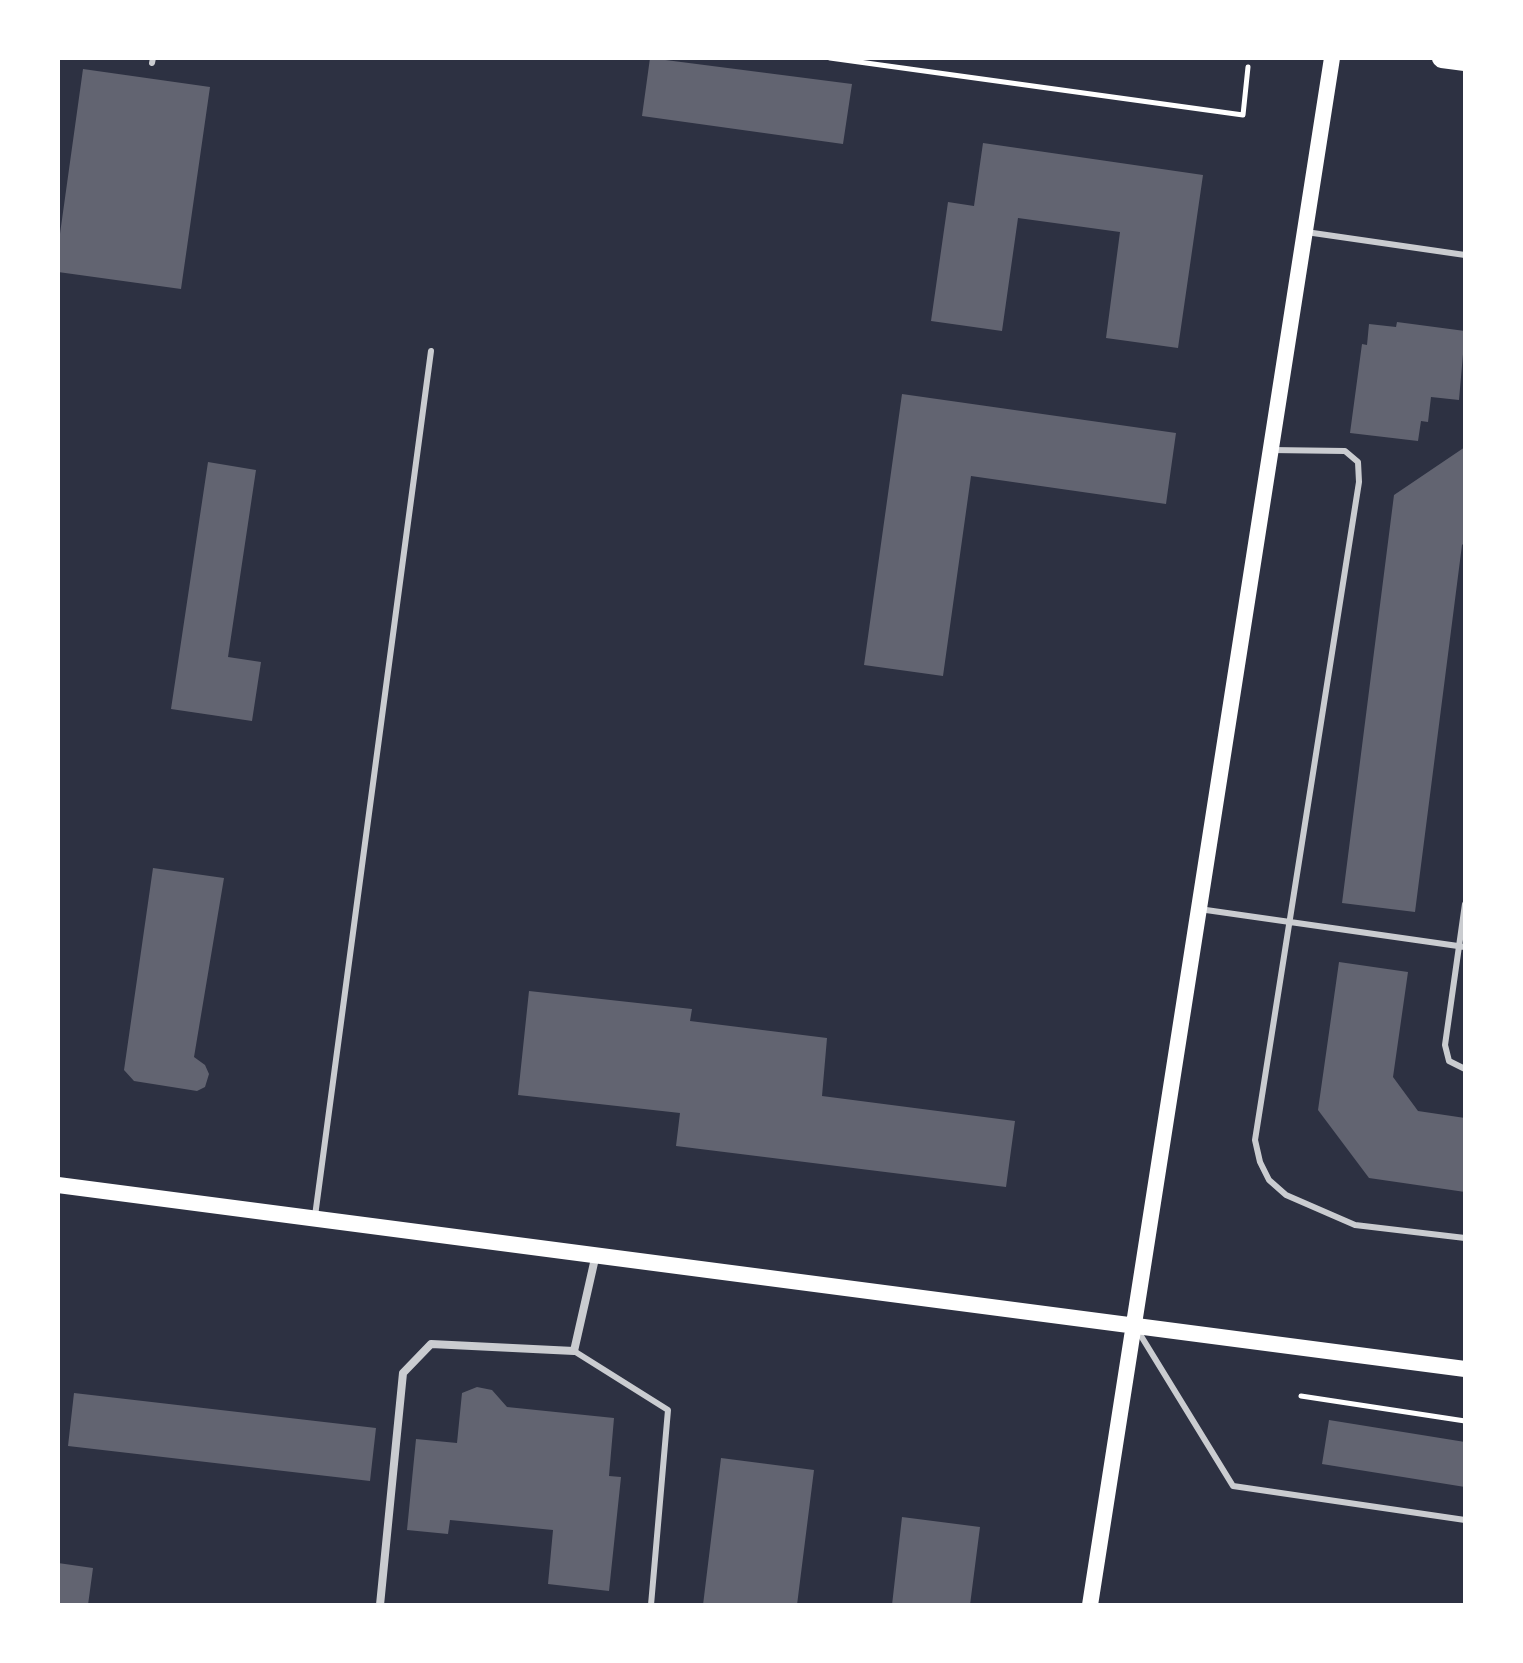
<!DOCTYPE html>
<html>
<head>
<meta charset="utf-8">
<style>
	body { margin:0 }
	#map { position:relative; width:1523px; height:1663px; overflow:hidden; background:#2d3142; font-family:"Source Sans 3",sans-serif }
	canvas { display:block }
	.frame { position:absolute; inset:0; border:60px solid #fff; pointer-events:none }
</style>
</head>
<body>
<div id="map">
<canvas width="1523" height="1663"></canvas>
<div class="frame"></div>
</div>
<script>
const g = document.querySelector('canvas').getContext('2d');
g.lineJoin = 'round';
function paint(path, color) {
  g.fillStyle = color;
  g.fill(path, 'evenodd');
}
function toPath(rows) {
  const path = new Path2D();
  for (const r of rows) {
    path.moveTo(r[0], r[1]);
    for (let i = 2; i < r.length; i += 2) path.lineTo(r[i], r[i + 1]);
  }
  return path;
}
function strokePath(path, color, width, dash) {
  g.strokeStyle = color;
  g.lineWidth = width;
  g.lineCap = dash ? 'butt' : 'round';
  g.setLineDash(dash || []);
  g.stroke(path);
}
paint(toPath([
	[650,58,852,84,843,144,642,116],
	[83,69,210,87,181,289,58,272,58,248],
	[983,143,1203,175,1178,348,1106,338,1120,232,1018,218,1002,331,931,321,948,202,974,206],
	[1397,322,1465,331,1459,400,1431,397,1428,422,1421,421,1418,441,1350,433,1362,344,1367,345,1369,324,1396,327],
	[902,394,1176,433,1166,504,971,476,943,676,864,665],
	[1465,447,1465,542,1462,545,1415,912,1342,903,1394,495],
	[208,462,256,470,228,657,261,662,252,721,171,709],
	[153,868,224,878,194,1057,205,1065,209,1074,205,1087,197,1091,134,1081,124,1070],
	[1339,962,1408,972,1393,1077,1418,1111,1465,1118,1465,1192,1369,1178,1318,1110],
	[529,991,692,1009,690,1021,827,1038,822,1096,1015,1121,1006,1187,676,1146,680,1113,518,1095],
	[477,1387,492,1390,507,1407,614,1418,609,1476,621,1477,609,1591,548,1584,553,1530,450,1520,448,1534,407,1530,416,1439,457,1443,462,1393],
	[74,1393,376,1428,370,1481,68,1446],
	[1329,1420,1465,1442,1465,1487,1322,1464],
	[721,1458,814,1470,797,1605,703,1605],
	[902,1517,980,1527,970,1605,892,1605],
	[58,1563,93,1568,88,1605,58,1605]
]), '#626471');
strokePath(toPath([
	[830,58,1243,115,1248,67],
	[1301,1396,1465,1421]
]), '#fff', 5);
strokePath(toPath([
	[152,63,153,58],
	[1306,232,1465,255],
	[1271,450,1345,451,1358,462,1359,482,1255,1140,1260,1162,1269,1180,1286,1195,1355,1225,1465,1238],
	[1465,904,1445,1045,1449,1061,1465,1069],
	[1199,909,1465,947],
	[315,1216,431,351],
	[1138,1331,1233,1486,1465,1520],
	[574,1351,668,1410,651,1605]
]), '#caccd0', 6);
strokePath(toPath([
	[380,1605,403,1373,431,1344,574,1351,596,1254]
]), '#caccd0', 8);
strokePath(toPath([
	[58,1185,1465,1369],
	[1090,1605,1332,58]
]), '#fff', 16);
strokePath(toPath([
	[1442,58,1465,61]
]), '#fff', 20);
</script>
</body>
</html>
